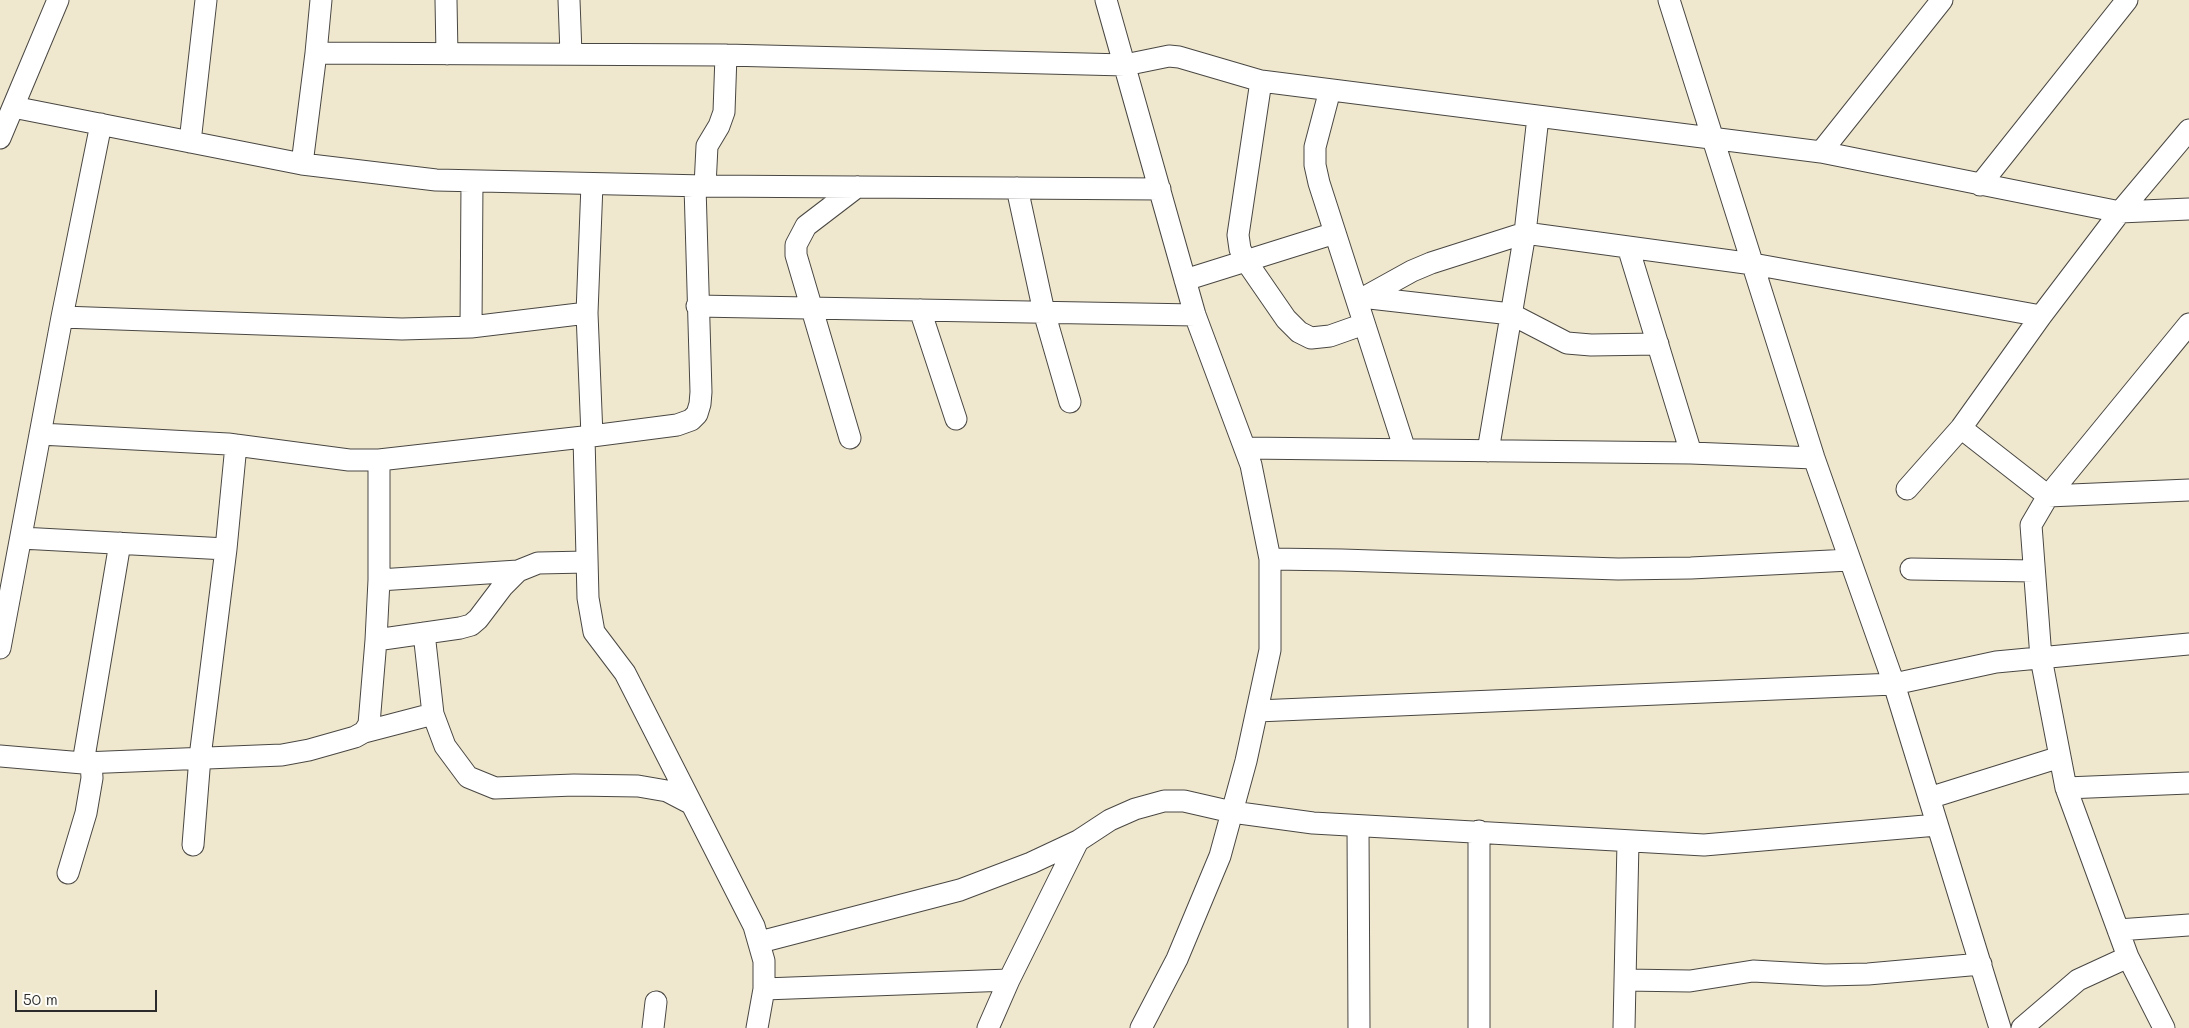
<!DOCTYPE html>
<html>
<head>
<meta charset="utf-8">
<style>
	body { margin:0 }
	#map { position:relative; width:2189px; height:1028px; overflow:hidden; background:#f0e8ce; font-family:Mali,sans-serif }
	canvas { display:block }
	.scale { position:absolute; left:15px; top:990px; width:142px; height:22px; box-sizing:border-box; border:2px solid #2b2b2b; border-top:0; padding-left:6px; font-size:15px; line-height:18px; white-space:nowrap; color:#2b2b2b; -webkit-text-stroke:4px #fdfcf7; paint-order:stroke }
</style>
</head>
<body>
<div id="map">
<canvas width="2189" height="1028"></canvas>
<div class="scale">50 m</div>
</div>
<script>
const g = document.querySelector('canvas').getContext('2d');
g.lineJoin = 'round';
function toPath(rows) {
  const path = new Path2D();
  for (const r of rows) {
    path.moveTo(r[0], r[1]);
    for (let i = 2; i < r.length; i += 2) path.lineTo(r[i], r[i + 1]);
  }
  return path;
}
function strokePath(path, color, width, dash) {
  g.strokeStyle = color;
  g.lineWidth = width;
  g.lineCap = dash ? 'butt' : 'round';
  g.setLineDash(dash || []);
  g.stroke(path);
}
const minor = toPath([
	[321,0,316,53,726,55,1125,65,1169,56,1179,57,1261,81,1821,152,2120,212,2189,130],
	[446,0,447,54],
	[569,0,571,54],
	[1106,0,1195,315,1251,465,1270,559,1270,650,1246,761,1220,856,1177,959,1141,1028],
	[1669,0,1814,458,1894,684,2000,1028],
	[1261,81,1238,235,1240,249,1246,261,1286,319,1299,332,1311,338,1330,336,1364,324],
	[1330,90,1315,147,1315,165,1319,183,1405,450],
	[13,107,302,164,436,180,705,186,1160,189],
	[0,138,58,0],
	[190,142,206,0],
	[1821,152,1942,0],
	[302,164,316,53],
	[592,184,587,313,592,436],
	[1980,185,2127,0],
	[705,186,707,146,719,126,724,112,726,55],
	[1017,188,1044,312,1070,402],
	[1628,247,1691,453],
	[1185,280,1335,233],
	[1361,297,1511,314,1567,343,1591,345,1658,344],
	[1365,297,1412,271,1431,263,1525,233,1753,264,2041,316],
	[697,306,1195,315],
	[920,310,956,419],
	[62,317,402,329,471,327,587,313],
	[471,327,472,181],
	[1961,428,2048,496,2189,490],
	[40,434,228,444,349,460,379,460,592,436,677,425,691,420,697,414,700,404,701,392,695,186],
	[584,437,588,598,594,632,625,673,754,926,764,961,764,989],
	[850,438,796,255,796,245,806,226,857,187],
	[1245,448,1691,453,1814,458],
	[1488,451,1525,233,1538,117],
	[1907,489,1961,428,2041,316,2120,212,2189,209],
	[21,538,226,549],
	[1270,559,1342,560,1618,569,1691,568,1850,560],
	[1911,569,2034,571],
	[379,580,518,571],
	[424,633,433,714,445,746,468,777,495,788,574,785,638,786,667,791,690,803],
	[376,640,460,628,471,625,478,619,503,586,518,571,538,563,587,562],
	[0,648,62,317,101,124],
	[1257,711,1894,684,1996,662,2189,644],
	[364,732,433,714],
	[0,756,83,763,282,755,309,750,355,737,364,732,369,724,376,640,379,580,379,460],
	[83,763,120,543],
	[2066,788,2189,783],
	[1929,798,2060,757],
	[1358,826,1359,1028],
	[1479,831,1479,1028],
	[193,845,200,757,226,549,236,445],
	[68,873,86,813,92,778,91,762],
	[2118,930,2189,925],
	[760,942,960,890,1031,863,1078,841,1110,820,1135,809,1164,801,1184,801,1232,812,1313,823,1704,845,1937,825],
	[1625,980,1690,981,1753,971,1825,975,1868,974,1981,964],
	[653,1028,656,1002],
	[757,1028,764,989,1009,980],
	[988,1028,1009,980,1078,841],
	[1624,1028,1628,842],
	[2022,1028,2078,980,2128,957],
	[2164,1028,2128,957,2066,788,2041,658,2031,525,2048,496,2189,324]
]);
strokePath(minor, '#494743', 23);
strokePath(minor, '#fff', 21);
</script>
</body>
</html>
